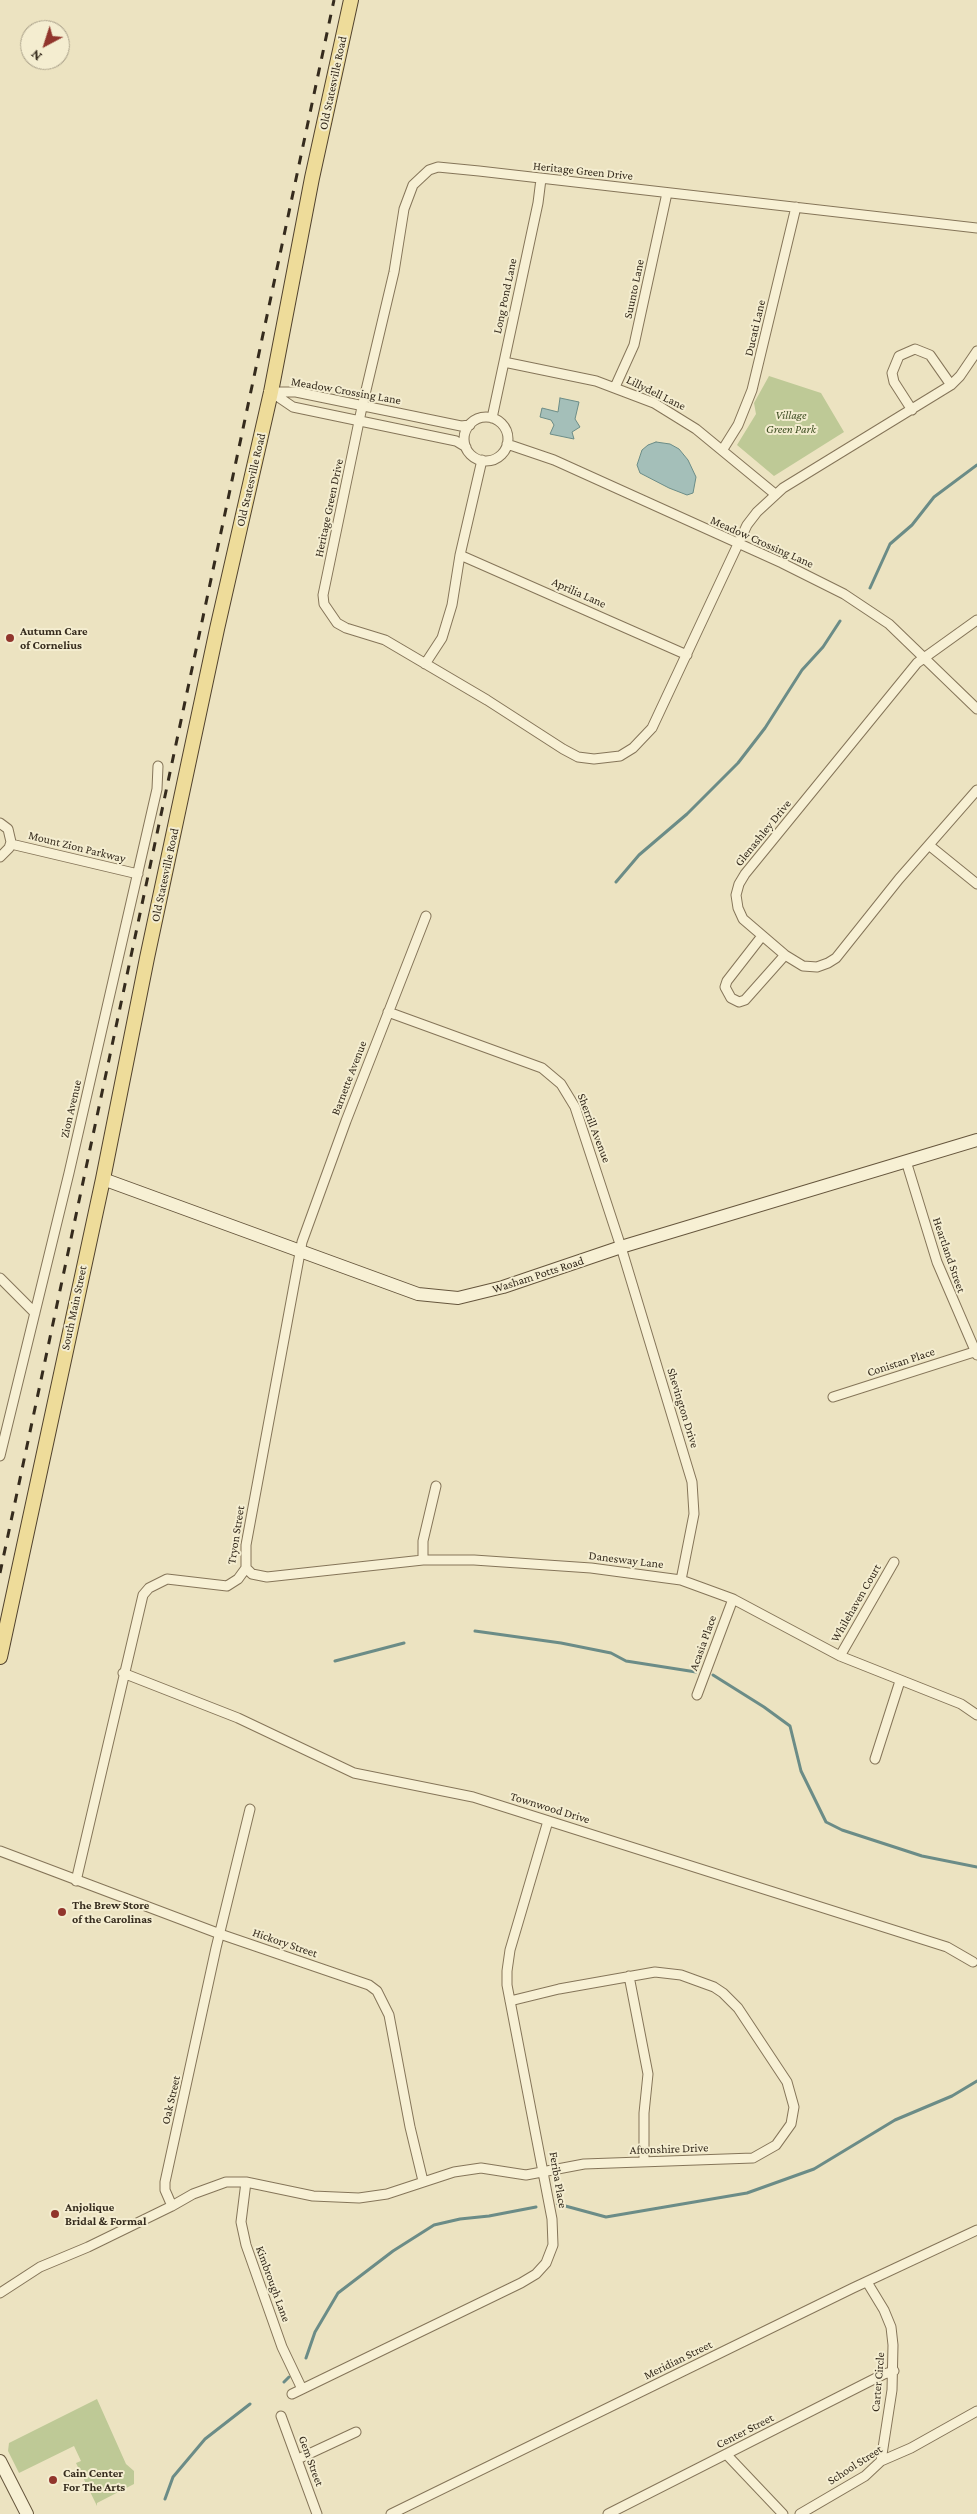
<!DOCTYPE html>
<html>
<head>
<meta charset="utf-8">
<style>
	body { margin:0 }
	#map { position:relative; width:977px; height:2514px; overflow:hidden; background:#ece3c1; font-family:"Crimson Pro",serif }
	canvas { display:block }
	.north { position:absolute; left:20px; top:20px; width:50px; height:50px; box-sizing:border-box; background:#f4edd0; border:1px solid #a89f88; border-radius:50%; rotate:220deg; font-size:14px; font-weight:700; line-height:20px; text-align:center; color:#352b1d }
	.north::after { content:''; display:block; margin:auto; width:18px; height:22px; background:#91352c; clip-path:polygon(50% 0,100% 100%,50% 72%,0 100%) }
</style>
</head>
<body>
<div id="map">
<canvas width="977" height="2514"></canvas>
<div class="north">N</div>
</div>
<script>
const g = document.querySelector('canvas').getContext('2d');
g.lineJoin = 'round';
function paint(path, color) {
  g.fillStyle = color;
  g.fill(path, 'evenodd');
}
function toPath(rows) {
  const path = new Path2D();
  for (const r of rows) {
    if (r.length === 3) {
      path.moveTo(r[0] + r[2], r[1]);
      path.arc(r[0], r[1], r[2], 0, 2 * Math.PI);
      continue;
    }
    path.moveTo(r[0], r[1]);
    for (let i = 2; i < r.length; i += 2) path.lineTo(r[i], r[i + 1]);
  }
  return path;
}
function strokePath(path, color, width, dash) {
  g.strokeStyle = color;
  g.lineWidth = width;
  g.lineCap = dash ? 'butt' : 'round';
  g.setLineDash(dash || []);
  g.stroke(path);
}
function write(font, color, halo, rows, align = 'center') {
  g.font = font + ' "Crimson Pro",serif';
  g.lineWidth = 4;
  g.setLineDash([]);
  g.textBaseline = 'middle';
  g.strokeStyle = halo;
  g.fillStyle = color;
  for (const [text, x, y, turn = 0] of rows) {
    g.save();
    g.translate(x, y);
    g.rotate((+turn || 0) * Math.PI / 180);
    g.textAlign = isNaN(turn) ? turn : align;
    if (halo) g.strokeText(text, 0, 0);
    g.fillText(text, 0, 0);
    g.restore();
  }
}
paint(toPath([
	[769,376,821,393,844,432,774,476,737,445,756,414,754,403],
	[97,2399,126,2464,134,2471,134,2484,97,2503,97,2506,76,2463,81,2461,74,2446,19,2473,8,2451,9,2443]
]), '#bec996');
const water = toPath([
	[560,398,579,402,575,419,580,427,572,432,574,439,550,434,554,425,551,420,540,417,542,408,558,412,560,398],
	[656,442,670,444,679,449,688,460,696,477,693,493,687,495,669,488,640,473,637,465,642,450,648,445,656,442]
]);
paint(water, '#a4bfb9');
strokePath(water, '#6b8c87', 1);
strokePath(toPath([
	[870,588,890,544,912,525,934,497,977,465],
	[616,882,639,855,687,814,738,763,765,728,802,670,823,647,840,621],
	[475,1631,561,1643,611,1653,626,1661,696,1672],
	[335,1661,404,1643],
	[713,1675,764,1707,790,1726,801,1771,826,1822,842,1830,922,1856,977,1867],
	[558,2204,606,2217,747,2193,814,2169,895,2120,952,2096,977,2081],
	[306,2358,315,2332,338,2293,393,2251,434,2225,460,2219,489,2216,536,2207],
	[284,2382,289,2377],
	[165,2499,173,2477,205,2439,250,2404]
]), '#6b8c87', 3);
const street = toPath([
	[977,228,479,171,438,167,429,170,413,185,404,209,394,272,362,407,323,595,324,604,337,623,346,628,385,640,487,700,563,749,578,757,594,759,620,756,633,748,652,728,747,525,757,512,783,488,951,385,960,376,977,351],
	[504,362,596,381,654,403,696,429,775,494],
	[615,387,634,345,667,193],
	[271,392,293,407,456,441,466,447],
	[271,392,296,392,461,426,470,425],
	[912,410,894,382,892,373,899,356,915,349,930,355,951,385],
	[486,439,22],
	[492,418,538,203,541,179],
	[507,444,554,460,782,563,844,594,889,624,977,709],
	[723,449,738,425,752,390,796,207],
	[460,555,687,655],
	[977,620,917,663,745,874,739,884,736,895,738,908,743,919,785,955,803,966,817,967,828,963,836,958,899,879,977,790],
	[425,664,442,638,452,605,460,555,482,460],
	[0,823,8,829,11,842,9,848,0,857],
	[11,844,138,874],
	[930,846,977,884],
	[762,936,727,981,725,987,731,998,739,1002,745,1000,785,955],
	[388,1012,542,1068,561,1084,575,1107,621,1247,692,1482,694,1514,681,1580],
	[906,1161,937,1262,977,1355],
	[0,1278,35,1313],
	[833,1397,977,1351],
	[0,1456,69,1173,157,789,158,766],
	[423,1560,423,1541,436,1486],
	[246,1568,252,1574,267,1577,423,1560,474,1560,591,1568,681,1580,733,1599,840,1656,961,1704,977,1715],
	[840,1656,894,1562],
	[123,1673,238,1718,354,1773,473,1797,947,1947,973,1962],
	[697,1695,733,1599],
	[875,1759,900,1681],
	[0,1851,220,1934,369,1985,377,1991,389,2015,410,2127,423,2181],
	[76,1881,143,1595,149,1588,167,1579,227,1586,238,1579,246,1568,246,1545,302,1242,346,1121,426,916],
	[629,1976,648,2074,644,2113,644,2162],
	[246,2182,241,2222,246,2245,282,2347,302,2389],
	[172,2206,193,2194,226,2182,246,2182,313,2196,359,2198,387,2194,454,2172,481,2168,526,2175,584,2164,753,2158,776,2145,791,2124,794,2107,787,2082,738,2008,723,1993,714,1987,681,1975,655,1972,559,1989,510,2001],
	[867,2282,884,2310,891,2327,893,2345,892,2390,881,2461],
	[0,2293,40,2267,88,2247,172,2206,165,2190,165,2182,216,1948,250,1809],
	[292,2394,521,2283,536,2274,546,2263,553,2245,552,2219,507,1985,507,1971,510,1950,548,1821],
	[281,2416,317,2514],
	[727,2455,783,2514],
	[298,2459,356,2432],
	[391,2514,853,2288,977,2230],
	[608,2514,884,2374,894,2371],
	[800,2514,865,2476,881,2461,911,2448,977,2411]
]);
const secondary = toPath([
	[103,1179,418,1294,458,1298,503,1287,621,1247,977,1140],
	[0,2461,27,2514]
]);
const primary = toPath([
	[0,1657,103,1179,147,958,217,629,271,392,312,178,351,0]
]);
strokePath(street, '#857559', 11);
strokePath(secondary, '#66563d', 14);
strokePath(primary, '#52432e', 16);
strokePath(street, '#f7f0d4', 9);
strokePath(secondary, '#f7f0d4', 12);
strokePath(primary, '#eedc9a', 14);
strokePath(toPath([
	[0,1573,334,0]
]), '#352b1d', 3, [9, 9]);
for (const [x, y, r, color] of [
	[10,638,5,"#91352c"],
	[62,1912,5,"#91352c"],
	[55,2214,5,"#91352c"],
	[53,2480,5,"#91352c"]
]) {
  const dot = new Path2D();
  dot.arc(x, y, r, 0, 2 * Math.PI);
  g.fillStyle = color;
  g.fill(dot);
  strokePath(dot, '#f4edd0', 2);
}
write('12px', '#352b1d', '#f4edd0', [
	["Old Statesville Road",333,83,-78],
	["Heritage Green Drive",583,171,6],
	["Suunto Lane",634,289,-78],
	["Long Pond Lane",505,296,-78],
	["Ducati Lane",755,328,-77],
	["Meadow Crossing Lane",346,391,10],
	["Lillydell Lane",656,393,26],
	["Old Statesville Road",251,480,-77],
	["Heritage Green Drive",329,508,-78],
	["Meadow Crossing Lane",762,542,24],
	["Aprilia Lane",579,593,24],
	["Glenashley Drive",763,833,-51],
	["Mount Zion Parkway",77,847,14],
	["Old Statesville Road",165,875,-78],
	["Barnette Avenue",349,1078,-69],
	["Zion Avenue",71,1109,-77],
	["Sherrill Avenue",594,1128,69],
	["Heartland Street",949,1255,71],
	["Washam Potts Road",538,1275,-18],
	["South Main Street",74,1308,-78],
	["Conistan Place",901,1362,-18],
	["Shevington Drive",683,1408,73],
	["Tryon Street",236,1535,-81],
	["Danesway Lane",626,1560,7],
	["Whilehaven Court",856,1603,-60],
	["Acasia Place",703,1643,-70],
	["Townwood Drive",550,1808,17],
	["Hickory Street",285,1943,19],
	["Oak Street",171,2100,-77],
	["Aftonshire Drive",669,2149,-2],
	["Feriba Place",558,2180,80],
	["Kimbrough Lane",273,2284,70],
	["Meridian Street",678,2360,-26],
	["Carter Circle",878,2382,-85],
	["Center Street",745,2431,-27],
	["Gem Street",311,2461,70],
	["School Street",855,2465,-33]
]);
write('italic 12px', '#415125', '#f4edd0', [
	["Village",791,415],
	["Green Park",791,429]
]);
write('bold 12px', '#352b1d', '#f4edd0', [
	["Autumn Care",20,631],
	["of Cornelius",20,645],
	["The Brew Store",72,1905],
	["of the Carolinas",72,1919],
	["Anjolique",65,2207],
	["Bridal & Formal",65,2221],
	["Cain Center",63,2473],
	["For The Arts",63,2487]
], 'left');
</script>
</body>
</html>
